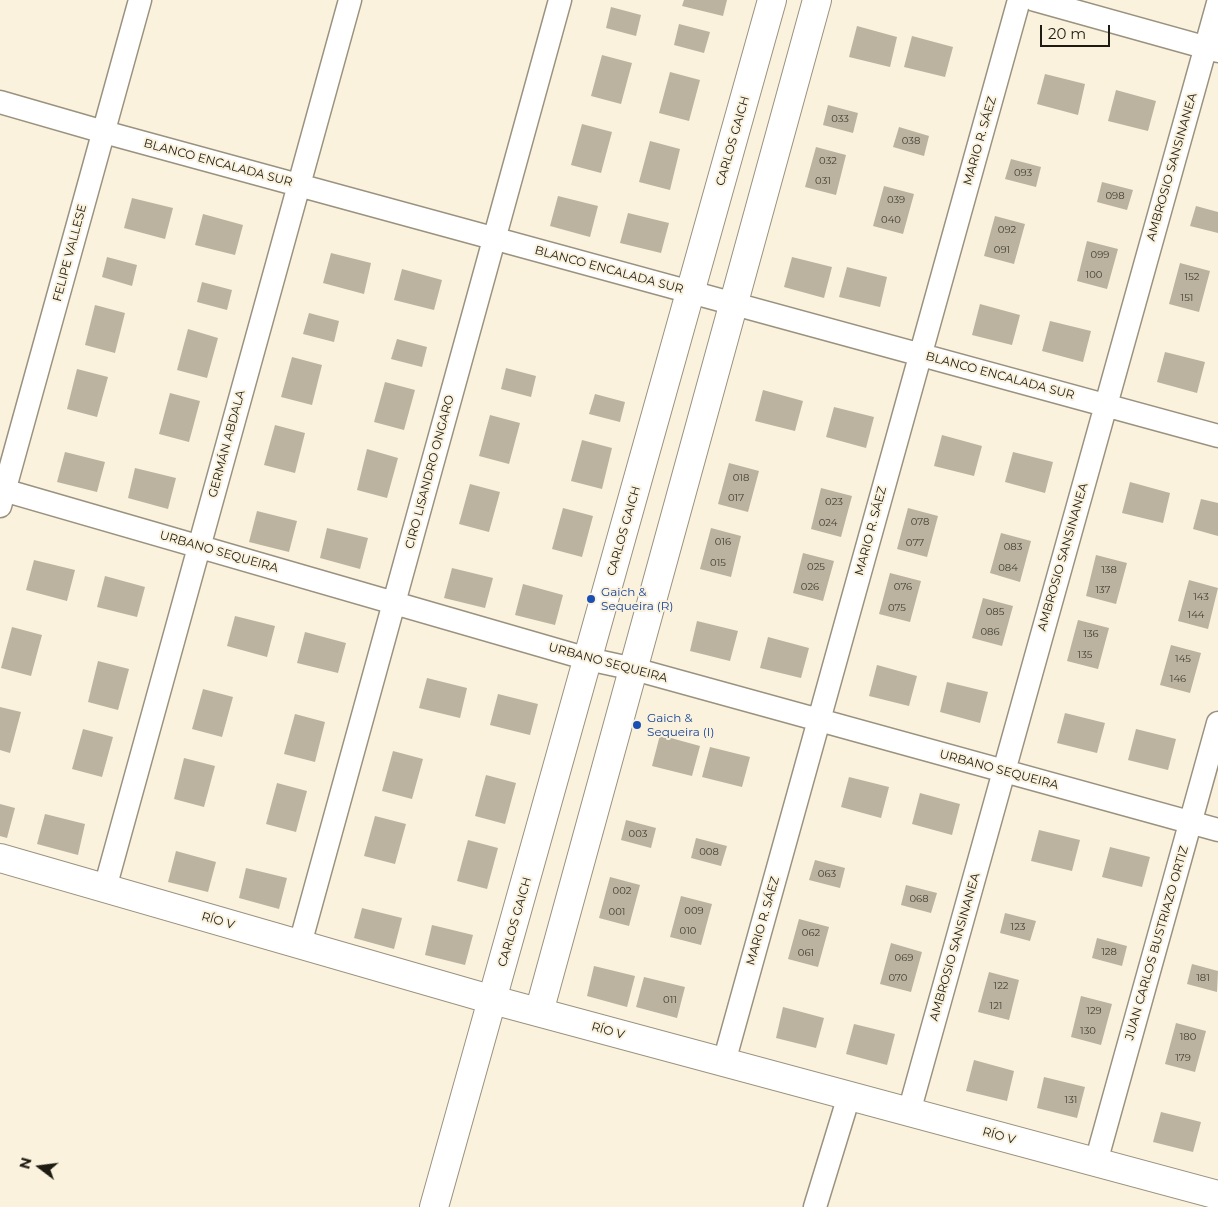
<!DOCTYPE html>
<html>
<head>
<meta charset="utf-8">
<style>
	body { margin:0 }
	#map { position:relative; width:1218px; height:1207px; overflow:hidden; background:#faf2dd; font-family:Montserrat,sans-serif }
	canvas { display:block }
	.north { position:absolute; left:15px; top:1142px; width:50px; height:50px; -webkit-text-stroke:4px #faf2dd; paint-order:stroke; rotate:285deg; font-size:14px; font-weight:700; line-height:20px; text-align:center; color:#1e1b13 }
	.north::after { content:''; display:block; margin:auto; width:18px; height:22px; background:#1e1b13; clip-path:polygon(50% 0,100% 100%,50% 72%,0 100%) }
	.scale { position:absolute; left:1040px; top:25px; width:70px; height:22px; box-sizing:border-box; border:2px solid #1e1b13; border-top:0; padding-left:6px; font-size:15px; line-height:18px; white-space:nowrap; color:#1e1b13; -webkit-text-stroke:4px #faf2dd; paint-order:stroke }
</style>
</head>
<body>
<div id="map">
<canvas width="1218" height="1207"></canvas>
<div class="north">N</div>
<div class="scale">20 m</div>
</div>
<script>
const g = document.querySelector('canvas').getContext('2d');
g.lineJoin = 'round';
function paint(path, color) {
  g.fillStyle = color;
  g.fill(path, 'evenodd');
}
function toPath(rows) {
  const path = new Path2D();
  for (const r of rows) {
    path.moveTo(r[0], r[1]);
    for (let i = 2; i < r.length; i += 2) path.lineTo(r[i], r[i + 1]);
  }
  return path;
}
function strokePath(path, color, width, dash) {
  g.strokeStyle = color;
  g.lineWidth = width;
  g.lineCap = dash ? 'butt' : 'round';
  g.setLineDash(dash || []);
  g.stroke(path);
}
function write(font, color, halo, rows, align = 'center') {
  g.font = font + ' Montserrat,sans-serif';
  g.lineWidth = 4;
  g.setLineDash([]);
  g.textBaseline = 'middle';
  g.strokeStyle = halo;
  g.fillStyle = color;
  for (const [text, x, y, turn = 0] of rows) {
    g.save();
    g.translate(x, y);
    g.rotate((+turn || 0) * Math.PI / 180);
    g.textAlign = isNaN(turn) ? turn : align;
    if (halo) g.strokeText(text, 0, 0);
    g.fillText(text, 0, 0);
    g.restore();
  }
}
paint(toPath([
	[684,0,727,0,723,16,682,6],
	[611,7,641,15,636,36,606,28],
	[679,24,710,32,704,53,674,45],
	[857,26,897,37,890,67,849,57],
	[912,36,953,47,945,77,904,67],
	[602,55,632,63,621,104,591,96],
	[670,72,700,80,689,121,659,113],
	[1045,74,1085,84,1078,115,1037,104],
	[1116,90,1156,101,1148,131,1108,121],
	[828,105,858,113,853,133,823,125],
	[582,124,612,132,601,173,571,165],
	[899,127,929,136,924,156,893,147],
	[650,141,680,149,670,190,639,182],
	[816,147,846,155,836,195,805,187],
	[1011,159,1041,167,1036,187,1005,179],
	[1102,182,1133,190,1127,210,1097,202],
	[884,186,914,194,903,234,873,226],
	[558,196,598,206,590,237,550,226],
	[132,198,173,208,165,239,124,228],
	[1196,206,1218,212,1218,233,1190,226],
	[628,213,669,223,661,253,620,243],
	[203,214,243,225,235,255,195,245],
	[995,216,1025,224,1014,264,984,256],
	[1087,241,1118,249,1107,289,1077,281],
	[331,253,371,263,364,294,323,283],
	[107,257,137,265,132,286,102,277],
	[792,257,832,267,824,298,784,287],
	[1180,263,1210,271,1199,312,1169,304],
	[847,267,887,277,880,307,839,297],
	[402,269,442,280,434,310,394,300],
	[202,282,232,290,227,310,197,302],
	[980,304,1020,315,1012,345,972,335],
	[95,305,125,313,115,353,85,345],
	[309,313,339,321,334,342,303,334],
	[1050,321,1091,331,1083,362,1042,351],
	[188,329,218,338,207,378,177,370],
	[397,339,427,347,422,367,391,359],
	[1165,352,1205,362,1197,393,1157,382],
	[292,357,322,365,312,405,281,397],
	[506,368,536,376,531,397,501,389],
	[77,369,108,377,97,417,67,409],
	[385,382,415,390,404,430,374,422],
	[763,390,803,401,795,431,755,421],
	[170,393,200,401,189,442,159,434],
	[595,394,625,402,620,422,589,414],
	[834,407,874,417,866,448,826,437],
	[490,415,520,423,509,464,479,456],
	[275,425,305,433,295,473,264,465],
	[942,435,982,446,974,476,934,466],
	[582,440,612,448,602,489,571,481],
	[367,449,398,458,387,498,357,490],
	[65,452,105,462,97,492,57,482],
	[1013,452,1053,462,1045,493,1005,482],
	[729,463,759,471,748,512,718,504],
	[135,468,176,478,168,509,128,498],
	[1130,482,1170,493,1163,523,1122,513],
	[470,484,500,492,489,532,459,524],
	[821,488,852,496,841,537,811,529],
	[1201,499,1218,503,1218,536,1193,529],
	[563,508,593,516,582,557,552,549],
	[908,508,938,516,927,557,897,549],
	[257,511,297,521,289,552,249,542],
	[327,528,368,538,360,569,320,558],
	[711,528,741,536,731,577,700,569],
	[1001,533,1031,541,1020,582,990,573],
	[803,553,834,561,823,601,793,593],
	[1096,555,1127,563,1116,604,1086,596],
	[34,560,75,570,67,601,26,590],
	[452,568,493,578,485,608,444,598],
	[890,573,921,581,910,622,879,614],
	[105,576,145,587,137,617,97,607],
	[1189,580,1218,588,1208,629,1178,621],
	[523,584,563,595,555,625,515,615],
	[983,598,1013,606,1002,646,972,638],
	[235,616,275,626,267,657,227,646],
	[1078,620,1109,628,1098,669,1067,661],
	[697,621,738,631,730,661,690,651],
	[12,627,42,635,31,676,1,668],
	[305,632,346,643,338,673,297,663],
	[768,637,809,648,801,678,760,668],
	[1171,645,1201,653,1190,693,1160,685],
	[98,661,129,669,118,710,88,702],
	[877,665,917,676,909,706,869,696],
	[427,678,467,688,460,718,419,708],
	[947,682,988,692,980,723,940,712],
	[203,689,233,697,222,737,192,729],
	[498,694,538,704,530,735,490,725],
	[0,707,21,712,10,753,0,750],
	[1065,713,1105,723,1097,753,1057,743],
	[295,714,325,722,315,762,284,754],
	[83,729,113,737,102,777,72,769],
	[1136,729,1176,739,1168,770,1128,760],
	[660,735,700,746,692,776,652,766],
	[710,747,750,757,742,787,702,777],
	[393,751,423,759,412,799,382,791],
	[184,758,215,766,204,807,174,799],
	[486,775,516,783,505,824,475,816],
	[849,777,889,787,881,818,841,807],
	[277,783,307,791,296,832,266,824],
	[920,793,960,804,952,835,912,824],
	[0,804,15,808,7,838,0,836],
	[45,814,85,824,78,855,37,844],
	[375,816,406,824,395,864,364,856],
	[626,820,656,828,651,848,621,840],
	[1039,830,1080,840,1072,871,1031,861],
	[696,838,727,846,721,866,691,858],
	[468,840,498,848,487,889,457,881],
	[1110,847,1150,857,1142,887,1102,877],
	[176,851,216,862,208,892,168,882],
	[815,860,845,868,840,888,809,880],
	[246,868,287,878,279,909,239,898],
	[610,877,640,885,629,926,599,918],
	[906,885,937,893,931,913,901,905],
	[681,896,712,904,701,945,670,937],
	[362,908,402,918,394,949,354,938],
	[1005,913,1036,921,1030,941,1000,933],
	[799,919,829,927,818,967,788,959],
	[432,925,473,935,465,965,425,955],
	[1097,938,1127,946,1122,966,1092,958],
	[891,943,922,952,911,992,880,984],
	[1192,964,1218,971,1217,992,1187,984],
	[594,966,635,976,627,1007,587,996],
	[989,972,1019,980,1009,1020,978,1012],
	[644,977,685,987,677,1018,636,1007],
	[1081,996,1112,1004,1101,1045,1071,1037],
	[783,1007,824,1018,816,1048,776,1038],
	[1176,1023,1206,1031,1195,1072,1165,1064],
	[854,1024,895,1034,887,1065,846,1054],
	[974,1060,1014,1071,1007,1101,966,1091],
	[1044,1077,1085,1087,1077,1118,1037,1108],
	[1161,1112,1201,1122,1193,1152,1153,1142]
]), '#bbb39f');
const minor = toPath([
	[1035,0,1218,51],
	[0,102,104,132,1218,436],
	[0,489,588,659,634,669,1218,830],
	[0,506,140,0],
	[105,888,350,0],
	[300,944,560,0],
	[724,1062,1019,0],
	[909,1112,1218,3],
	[1096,1162,1218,723],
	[815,1207,849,1096]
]);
const tertiary = toPath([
	[0,858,493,1000,1218,1195],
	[539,1012,817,0],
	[434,1207,772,0]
]);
strokePath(minor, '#9a927f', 25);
strokePath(tertiary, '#9a927f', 30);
strokePath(minor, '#fff', 22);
strokePath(tertiary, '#fff', 28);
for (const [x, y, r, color] of [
	[591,599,5,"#1a4fb4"],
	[637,725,5,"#1a4fb4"]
]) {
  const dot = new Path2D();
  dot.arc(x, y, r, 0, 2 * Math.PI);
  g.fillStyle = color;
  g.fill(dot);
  strokePath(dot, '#faf2dd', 2);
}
write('10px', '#454136', null, [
	["033",840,119],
	["038",911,141],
	["032",828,161],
	["093",1023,173],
	["031",823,181],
	["098",1115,196],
	["039",896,200],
	["040",891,220],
	["092",1007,230],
	["091",1002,250],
	["099",1100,255],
	["100",1094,275],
	["152",1192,277],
	["151",1187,298],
	["018",741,478],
	["017",736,498],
	["023",834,502],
	["078",920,522],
	["024",828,523],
	["016",723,542],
	["077",915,543],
	["083",1013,547],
	["015",718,563],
	["025",816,567],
	["084",1008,568],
	["138",1109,570],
	["026",810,587],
	["076",903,587],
	["137",1103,590],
	["143",1201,597],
	["075",897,608],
	["085",995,612],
	["144",1196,615],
	["086",990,632],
	["136",1091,634],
	["135",1085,655],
	["145",1183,659],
	["146",1178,679],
	["003",638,834],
	["008",709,852],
	["063",827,874],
	["002",622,891],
	["068",919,899],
	["009",694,911],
	["001",617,912],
	["123",1018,927],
	["010",688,931],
	["062",811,933],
	["128",1109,952],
	["061",806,953],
	["069",904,958],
	["070",898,978],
	["181",1203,978],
	["122",1001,986],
	["011",670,1000],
	["121",996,1006],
	["129",1094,1011],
	["130",1088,1031],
	["180",1188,1037],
	["179",1183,1058],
	["131",1071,1100]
]);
write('12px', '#1e1b13', '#faf2dd', [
	["CARLOS GAICH",733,141,-74],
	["MARIO R. SÁEZ",980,141,-74],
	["BLANCO ENCALADA SUR",218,163,15],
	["AMBROSIO SANSINANEA",1172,167,-74],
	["FELIPE VALLESE",70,253,-75],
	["BLANCO ENCALADA SUR",609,270,15],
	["BLANCO ENCALADA SUR",1000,376,15],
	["GERMÁN ABDALA",227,444,-75],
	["CIRO LISANDRO ONGARO",430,472,-75],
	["CARLOS GAICH",624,531,-74],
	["MARIO R. SÁEZ",871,531,-75],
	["URBANO SEQUEIRA",219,552,16],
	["AMBROSIO SANSINANEA",1063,557,-74],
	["URBANO SEQUEIRA",608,663,15],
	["URBANO SEQUEIRA",999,770,15],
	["RÍO V",218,921,16],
	["MARIO R. SÁEZ",763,921,-74],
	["CARLOS GAICH",515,922,-74],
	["JUAN CARLOS BUSTRIAZO ORTIZ",1157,943,-74],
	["AMBROSIO SANSINANEA",955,947,-74],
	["RÍO V",608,1031,15],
	["RÍO V",999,1136,15]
]);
write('12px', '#164399', '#faf2dd', [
	["Gaich &",601,592],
	["Sequeira (R)",601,606],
	["Gaich &",647,718],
	["Sequeira (I)",647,732]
], 'left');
</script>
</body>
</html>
